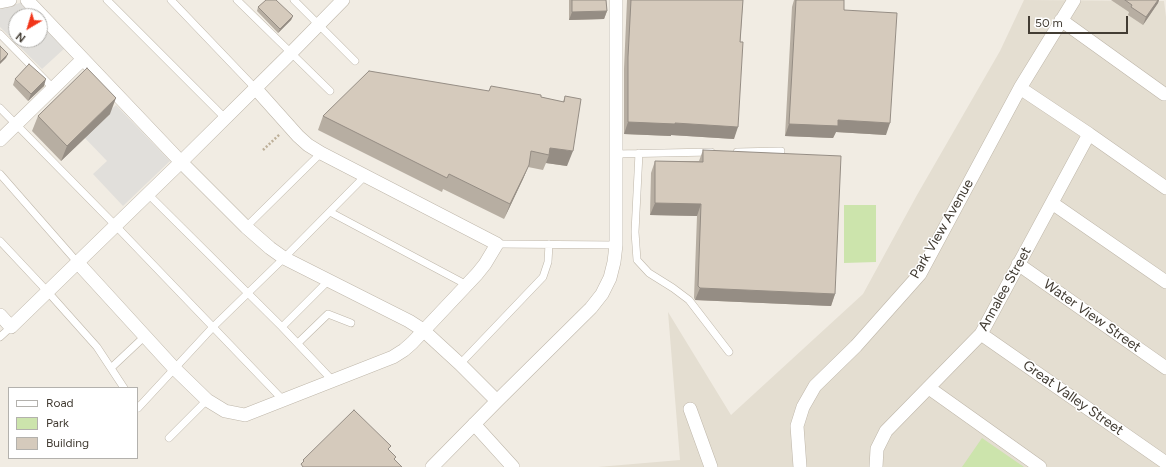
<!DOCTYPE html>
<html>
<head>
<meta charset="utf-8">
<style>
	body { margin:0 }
	#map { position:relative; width:1166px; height:467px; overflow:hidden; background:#f1ece3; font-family:Figtree,sans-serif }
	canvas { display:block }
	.legend { position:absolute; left:8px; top:387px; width:130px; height:72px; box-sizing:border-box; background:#fff; border:1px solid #b3b1ad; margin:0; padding:5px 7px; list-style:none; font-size:12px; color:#423c33 }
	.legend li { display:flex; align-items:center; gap:8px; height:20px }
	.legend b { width:20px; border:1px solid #b3b1ad }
	.north { position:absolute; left:8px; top:8px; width:40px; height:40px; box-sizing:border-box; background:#fff; border:1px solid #b3b1ad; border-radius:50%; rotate:218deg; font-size:11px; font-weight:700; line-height:16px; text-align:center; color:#423c33 }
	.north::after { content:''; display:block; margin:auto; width:14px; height:18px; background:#f13519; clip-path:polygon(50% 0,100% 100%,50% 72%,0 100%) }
	.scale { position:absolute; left:1028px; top:16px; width:100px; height:18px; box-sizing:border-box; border:2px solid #423c33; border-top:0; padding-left:5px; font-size:12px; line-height:14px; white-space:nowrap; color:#423c33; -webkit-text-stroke:3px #fff; paint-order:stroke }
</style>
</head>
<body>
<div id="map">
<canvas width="1166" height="467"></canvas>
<ul class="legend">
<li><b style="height:5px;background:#fff"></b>Road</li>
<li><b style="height:11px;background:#cce4ac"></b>Park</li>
<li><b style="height:11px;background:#d5cabc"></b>Building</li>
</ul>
<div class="north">N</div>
<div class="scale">50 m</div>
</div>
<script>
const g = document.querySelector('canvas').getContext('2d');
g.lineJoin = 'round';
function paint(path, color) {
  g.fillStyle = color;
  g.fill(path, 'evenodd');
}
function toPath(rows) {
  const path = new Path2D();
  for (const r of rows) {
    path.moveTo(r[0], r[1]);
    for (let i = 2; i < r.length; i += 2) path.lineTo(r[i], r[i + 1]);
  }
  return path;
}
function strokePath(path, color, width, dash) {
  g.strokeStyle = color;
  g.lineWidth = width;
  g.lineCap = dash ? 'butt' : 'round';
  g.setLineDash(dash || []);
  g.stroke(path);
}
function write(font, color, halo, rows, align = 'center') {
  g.font = font + ' Figtree,sans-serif';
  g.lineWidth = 3;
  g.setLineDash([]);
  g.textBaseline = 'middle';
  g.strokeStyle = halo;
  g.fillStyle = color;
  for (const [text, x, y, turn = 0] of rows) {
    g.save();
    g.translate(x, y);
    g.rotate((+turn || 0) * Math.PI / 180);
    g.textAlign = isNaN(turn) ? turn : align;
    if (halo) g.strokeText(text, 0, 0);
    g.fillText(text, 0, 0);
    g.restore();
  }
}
paint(toPath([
	[1024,0,1164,1,1166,17,1166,467,598,467,680,460,668,312,731,415,863,294,917,195,1000,51]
]), '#e4ded1');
paint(toPath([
	[844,205,876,205,876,262,844,263],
	[982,438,1024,467,962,467]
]), '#cce4ac');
paint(toPath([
	[23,2,36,16,16,16,16,40,40,40,40,20,66,47,42,69,0,27,0,9],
	[116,105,170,161,123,206,93,174,107,161,83,136]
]), '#e1dfdb');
const lane = toPath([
	[107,0,225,118],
	[171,0,256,89],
	[237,0,330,91],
	[294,0,355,61],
	[0,34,53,88],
	[0,108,115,225,283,400],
	[737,152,781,151],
	[639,153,635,232,637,260,649,273,673,288,689,300,729,352],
	[616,154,711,152],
	[0,174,78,263],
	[148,194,282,327,333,381],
	[330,212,467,285],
	[246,227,321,153],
	[0,241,47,291,97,347,124,388],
	[497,244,616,245],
	[282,327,329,280],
	[0,337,11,327],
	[298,343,328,314,351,323],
	[460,364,543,277,548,262,549,244],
	[111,368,144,337],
	[137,406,138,408,213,327,284,258,365,176],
	[169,438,207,400]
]);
const street = toPath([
	[27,0,181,162,246,227,270,248,284,258,409,321,423,330,460,364,497,401],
	[0,2,10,0],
	[1061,20,1164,94],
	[1020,88,1089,134,1166,188],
	[0,140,83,59],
	[1052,203,1166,282],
	[78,263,174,368,207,400,225,411,245,415,393,357,404,350,412,343,477,274,485,264,497,244,321,153,308,145,298,136,256,89],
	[1018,264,1166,368],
	[0,315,11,327,181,162,290,54,343,0],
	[981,334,1166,463],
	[929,388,1040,467],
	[690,409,711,467],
	[474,424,513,467],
	[432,467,497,401,591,308,602,294,610,278,614,262,616,245,616,0],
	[800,467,797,426,803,407,815,386,856,346,920,274,1020,88,1074,0],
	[876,467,877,449,886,431,981,334,1089,134]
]);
strokePath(lane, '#beb6a9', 8);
strokePath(street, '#beb6a9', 14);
strokePath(toPath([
	[263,150,280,134]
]), '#bdaf98', 2.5, [2, 2]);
strokePath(lane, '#fff', 7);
strokePath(street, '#fff', 13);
paint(toPath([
	[569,0,606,0,607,11,604,19,569,20],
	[627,0,743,0,734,139,671,135,671,136,624,134,624,69],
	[794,0,844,0,844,10,886,135,836,132,833,138,785,136,792,7],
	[1111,0,1159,0,1158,3,1143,25,1128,15,1129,12],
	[258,7,293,16,291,20,278,33,257,11],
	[15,79,44,86,28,101,13,85],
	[489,91,541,97,563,102,565,96,567,166,546,163,543,170,528,167,523,179,504,219,443,189,442,192,318,130,323,116],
	[110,114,61,161,32,131,38,116],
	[703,150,835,294,831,306,695,300,694,298,697,216,650,215,651,173,655,161,699,161]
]), '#b7aea2');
paint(toPath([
	[1158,0,1159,0,1158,3,1143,25,1146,17],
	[607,11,604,19,569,20,572,12],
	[293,16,291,20,278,33,280,29],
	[8,54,6,58,0,64,0,62],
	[46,79,44,86,28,101,31,94],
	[116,98,110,114,61,161,67,146],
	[838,120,890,123,886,135,836,132,833,138,785,136,789,124],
	[628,122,675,123,738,127,734,139,671,135,671,136,624,134],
	[550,148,573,151,567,166,546,163,549,155],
	[529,165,523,179,504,219,510,204],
	[655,203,701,204,697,216,650,215],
	[700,288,835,294,831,306,695,300]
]), '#958d84');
const building = toPath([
	[266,0,276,0,293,16,280,29,258,7,266,0],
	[572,0,606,0,607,11,572,12,572,0],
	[631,0,743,0,740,42,743,42,738,127,675,123,675,124,628,122,628,57,631,0],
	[796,0,844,0,844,10,897,13,890,123,838,120,838,126,789,124,796,0],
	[1125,0,1158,0,1146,17,1131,7,1132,5,1125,0],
	[0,46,8,54,0,62,0,46],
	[29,64,46,79,31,94,15,79,29,64],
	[87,68,116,98,67,146,38,116,87,68],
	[369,71,489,91,491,86,541,95,541,97,564,102,565,96,581,99,573,151,550,148,549,155,531,151,529,165,510,204,449,174,447,178,323,116,369,71],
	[703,150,841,156,835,294,700,288,698,286,701,204,655,203,655,161,703,162,703,150],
	[354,410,391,446,388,449,396,457,394,459,402,467,303,467,301,464,304,461,303,460,354,410]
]);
paint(building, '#d5cabc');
strokePath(building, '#958d84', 1);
write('14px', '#423c33', '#fff', [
	["Park View Avenue",942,229,-60],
	["Annalee Street",1005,289,-61],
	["Water View Street",1092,316,35],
	["Great Valley Street",1073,398,35]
]);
</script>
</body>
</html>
